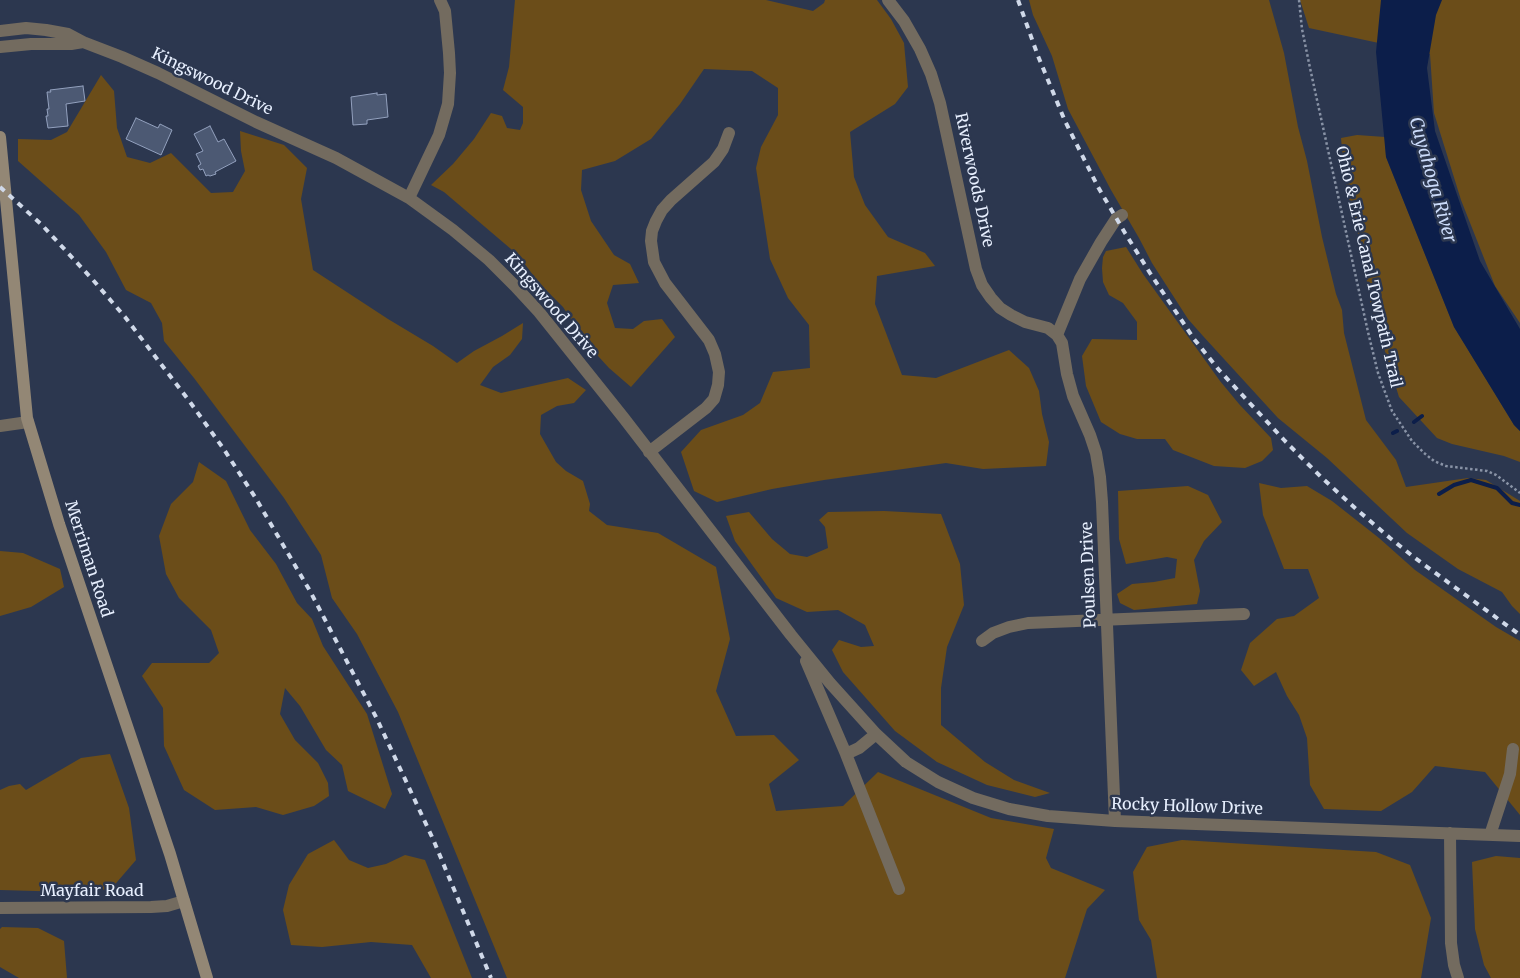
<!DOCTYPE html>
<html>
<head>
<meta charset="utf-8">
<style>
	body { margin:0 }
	canvas { display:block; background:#2c374f }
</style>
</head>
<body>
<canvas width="1520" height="978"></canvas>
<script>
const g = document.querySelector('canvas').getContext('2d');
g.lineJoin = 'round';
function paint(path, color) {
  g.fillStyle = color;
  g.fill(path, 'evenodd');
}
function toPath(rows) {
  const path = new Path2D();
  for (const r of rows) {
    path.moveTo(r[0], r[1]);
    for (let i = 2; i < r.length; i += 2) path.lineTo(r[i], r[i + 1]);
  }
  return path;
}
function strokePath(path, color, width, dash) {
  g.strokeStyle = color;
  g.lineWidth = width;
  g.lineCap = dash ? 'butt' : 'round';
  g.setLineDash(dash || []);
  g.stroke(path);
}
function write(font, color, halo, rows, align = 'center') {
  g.font = font + ' Merriweather,serif';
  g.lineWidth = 5;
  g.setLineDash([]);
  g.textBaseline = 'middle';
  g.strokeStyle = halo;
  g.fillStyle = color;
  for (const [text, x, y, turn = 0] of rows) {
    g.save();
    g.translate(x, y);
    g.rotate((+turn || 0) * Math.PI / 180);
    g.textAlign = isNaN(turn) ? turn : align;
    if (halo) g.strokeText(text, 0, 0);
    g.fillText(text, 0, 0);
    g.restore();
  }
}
paint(toPath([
	[515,0,766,0,813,11,824,3,825,0,877,0,891,19,904,43,908,87,895,104,850,132,854,177,865,205,888,237,925,253,935,266,877,276,875,304,902,375,936,378,1009,350,1029,368,1039,391,1042,414,1049,442,1046,466,983,469,946,463,824,480,772,489,717,502,694,491,681,452,701,430,743,415,760,403,773,372,810,368,809,325,788,298,770,259,756,168,761,147,778,115,778,88,752,71,704,69,680,104,651,139,615,161,582,170,581,190,591,221,614,255,630,264,639,283,613,285,607,303,615,328,633,329,644,321,662,319,675,337,631,387,609,368,588,345,563,307,539,283,518,255,444,192,431,185,453,164,474,139,491,113,502,116,507,128,520,130,523,123,523,107,503,90,509,67],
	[1029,0,1269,0,1284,53,1298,127,1307,161,1322,237,1336,294,1342,310,1344,333,1366,420,1396,460,1406,487,1468,478,1486,480,1520,501,1520,614,1512,606,1502,592,1458,569,1407,533,1327,458,1278,418,1203,336,1188,319,1152,263,1139,238,1111,190,1068,109,1052,56,1033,15],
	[1300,0,1520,0,1520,323,1495,286,1461,200,1434,113,1430,54,1309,28],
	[101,75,114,91,117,128,127,157,150,163,171,153,211,193,233,192,245,171,241,151,240,131,284,145,307,168,301,199,313,270,388,319,433,346,457,363,474,351,502,336,523,323,522,339,510,355,493,367,480,385,501,393,568,378,586,390,574,403,557,406,541,415,540,434,556,462,566,471,583,481,590,504,589,511,607,525,658,533,716,567,730,639,716,691,736,736,774,735,799,760,769,784,776,811,843,806,878,772,991,818,1054,829,1046,858,1051,868,1105,890,1087,909,1065,978,507,978,398,712,357,634,332,598,321,555,284,498,194,378,164,341,162,323,151,303,126,290,106,252,79,215,18,161,18,139,51,140,67,132],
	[1357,135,1385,137,1386,157,1454,327,1514,425,1520,431,1520,462,1504,456,1452,444,1437,438,1399,397,1371,306,1360,241,1351,210,1344,171,1341,138],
	[1126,247,1143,274,1220,381,1239,404,1271,438,1273,450,1262,461,1245,468,1214,466,1173,450,1165,439,1137,439,1120,434,1101,422,1086,386,1082,356,1092,339,1137,340,1137,322,1123,303,1109,295,1103,282,1102,268,1103,257,1106,251],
	[199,462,226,481,250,530,276,564,297,603,312,619,323,646,367,714,392,794,385,809,348,791,342,765,326,750,300,706,285,688,280,714,295,740,318,763,328,783,329,796,314,806,283,815,256,807,215,810,184,790,164,746,163,708,142,676,152,663,209,663,219,653,211,630,179,598,166,574,159,536,171,504,193,482],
	[1259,483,1281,488,1307,486,1332,501,1379,538,1415,570,1496,627,1520,641,1520,815,1485,772,1435,766,1412,792,1381,811,1324,809,1310,785,1307,738,1299,715,1287,696,1276,672,1254,686,1241,670,1250,643,1277,619,1294,616,1319,598,1308,569,1284,569,1263,515],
	[1188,486,1208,495,1222,522,1204,541,1194,560,1200,591,1197,604,1134,610,1120,603,1117,594,1132,584,1154,582,1175,578,1177,559,1167,557,1126,564,1119,539,1118,491],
	[884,511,941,514,960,564,964,605,947,647,941,688,941,725,985,762,1014,780,1050,793,1035,797,987,785,937,762,895,731,843,672,832,650,839,640,861,647,874,646,865,625,838,610,807,612,776,598,735,541,726,516,749,512,772,539,790,554,807,557,828,548,825,527,819,520,828,512],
	[0,551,23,553,60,569,64,587,31,607,0,616],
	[110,754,129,808,136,860,111,889,71,892,0,890,0,790,9,786,20,784,26,790,81,758],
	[334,840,349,860,368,868,386,864,405,855,425,860,472,978,431,978,412,945,371,942,322,947,291,945,283,910,289,885,308,854],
	[1182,840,1376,852,1410,865,1431,918,1421,978,1157,978,1151,940,1139,920,1133,872,1147,847],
	[1496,856,1520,858,1520,978,1491,978,1484,965,1475,929,1472,862],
	[2,927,38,928,64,941,67,978,19,978,0,967,0,929]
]), '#6b4d19');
paint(toPath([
	[1381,0,1442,0,1436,15,1427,68,1435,131,1480,261,1520,329,1520,431,1514,425,1454,327,1386,157,1376,52]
]), '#0c1e4a');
strokePath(toPath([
	[1414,422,1422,416],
	[1393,433,1397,431],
	[1439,494,1454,485,1471,480,1497,488,1512,503,1520,505]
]), '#0c1e4a', 4);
const building = toPath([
	[83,86,85,101,66,104,68,126,48,128,46,116,48,116,47,109,49,109,47,92,51,92,50,90,83,86],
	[377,93,377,95,386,94,388,117,367,120,367,124,353,125,351,97,377,93],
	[136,118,158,128,160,124,172,130,161,155,126,139,136,118],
	[210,126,218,142,224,139,236,161,215,172,216,174,210,176,208,175,206,176,203,169,200,170,198,166,201,164,196,154,203,151,194,134,210,126]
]);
paint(building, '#4c5973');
strokePath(building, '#93a1be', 1);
strokePath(toPath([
	[1299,0,1302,29,1310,68,1368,332,1378,373,1392,411,1412,441,1424,453,1434,461,1446,466,1487,471,1496,475,1520,493]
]), '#8993a6', 2.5, [2.5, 2.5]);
strokePath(toPath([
	[888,0,904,21,920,49,931,74,940,103,976,269,982,285,991,298,1000,308,1011,315,1025,322,1048,328,1057,335,1062,343,1067,374,1073,396,1090,435,1096,453,1100,477,1102,502,1115,821],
	[0,31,26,28,46,30,68,34,83,42,122,57,158,73,256,122,336,158,409,198,453,230,489,260,515,286,539,312,623,417,791,635,830,683,876,734,859,748,846,754,899,889],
	[0,47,31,44,71,44,83,42],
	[409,198,439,135,448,104,450,73,449,53,445,11,440,0],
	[1057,335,1080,279,1101,242,1116,219,1122,215],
	[0,426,28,422],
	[649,452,706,408,714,399,718,385,719,372,715,354,709,340,665,283,654,262,651,241,652,231,656,221,662,210,671,200,714,162,723,149,729,133],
	[982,641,993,633,1009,627,1028,623,1244,614],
	[806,661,846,754],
	[876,734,906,762,938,782,973,798,1009,809,1048,816,1115,821,1520,836],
	[1450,833,1451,943,1454,965,1458,978],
	[1490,835,1510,774,1513,749],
	[0,908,151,907,167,906,184,901]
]), '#736b5f', 12);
strokePath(toPath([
	[0,137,27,418,59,524,170,854,207,978]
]), '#938775', 12);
strokePath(toPath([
	[1018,0,1038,56,1065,121,1098,187,1125,233,1150,273,1194,339,1219,370,1285,441,1321,477,1355,508,1390,538,1415,558,1520,635],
	[0,187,41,224,93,280,125,317,190,402,223,448,255,497,310,591,376,717,433,839,491,978]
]), '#d0d9e9', 4, [6, 6]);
write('16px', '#e7effe', '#2c374f', [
	["Kingswood Drive",212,82,26],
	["Riverwoods Drive",974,180,78],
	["Ohio & Erie Canal Towpath Trail",1368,267,77],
	["Kingswood Drive",551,306,49],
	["Merriman Road",88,559,72],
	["Poulsen Drive",1089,575,-92],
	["Rocky Hollow Drive",1187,807,2],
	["Mayfair Road",92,891]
]);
write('italic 18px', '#cbdbfa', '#2c374f', [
	["Cuyahoga River",1432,180,74]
]);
</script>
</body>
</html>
